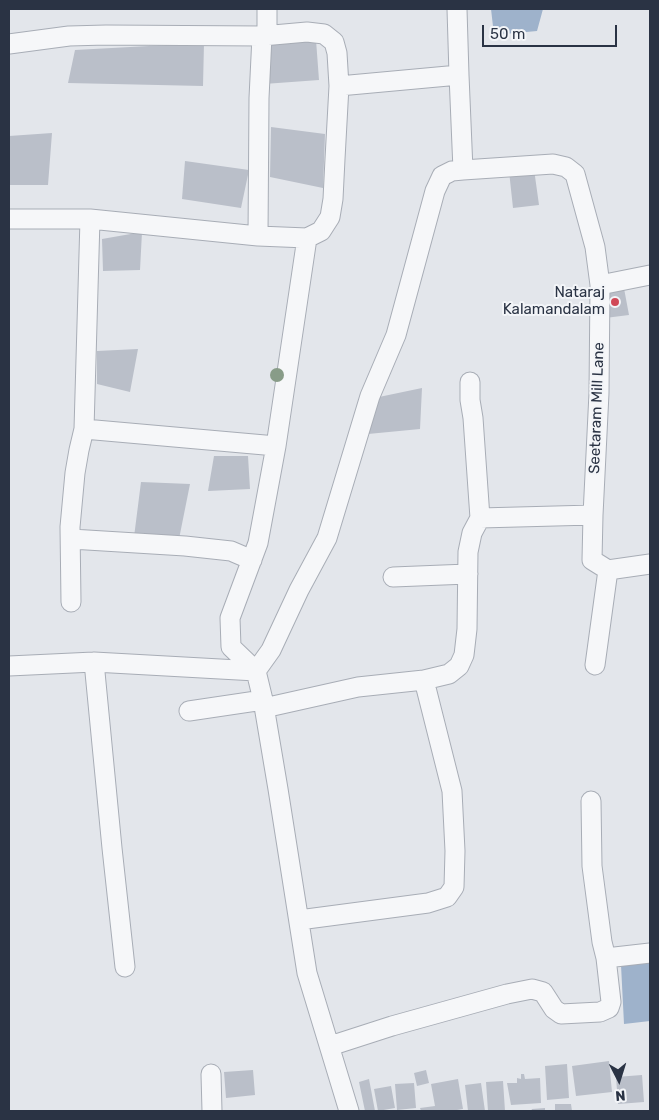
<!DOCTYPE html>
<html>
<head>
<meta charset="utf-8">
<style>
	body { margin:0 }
	#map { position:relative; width:659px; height:1120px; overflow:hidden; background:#e3e6eb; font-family:Rubik,sans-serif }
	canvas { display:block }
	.frame { position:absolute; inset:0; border:10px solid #2a3344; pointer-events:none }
	.north { position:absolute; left:594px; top:1055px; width:50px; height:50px; -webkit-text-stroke:4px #f3f5f8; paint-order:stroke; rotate:175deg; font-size:14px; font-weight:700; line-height:20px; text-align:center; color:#2a3344 }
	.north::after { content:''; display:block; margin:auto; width:18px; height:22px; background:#2a3344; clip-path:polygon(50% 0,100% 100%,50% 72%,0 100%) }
	.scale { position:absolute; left:482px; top:25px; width:135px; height:22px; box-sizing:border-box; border:2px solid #2a3344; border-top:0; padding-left:6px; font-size:15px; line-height:18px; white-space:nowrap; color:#2a3344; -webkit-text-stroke:4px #f3f5f8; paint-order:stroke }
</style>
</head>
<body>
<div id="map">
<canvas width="659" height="1120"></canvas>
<div class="frame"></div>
<div class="north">N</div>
<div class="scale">50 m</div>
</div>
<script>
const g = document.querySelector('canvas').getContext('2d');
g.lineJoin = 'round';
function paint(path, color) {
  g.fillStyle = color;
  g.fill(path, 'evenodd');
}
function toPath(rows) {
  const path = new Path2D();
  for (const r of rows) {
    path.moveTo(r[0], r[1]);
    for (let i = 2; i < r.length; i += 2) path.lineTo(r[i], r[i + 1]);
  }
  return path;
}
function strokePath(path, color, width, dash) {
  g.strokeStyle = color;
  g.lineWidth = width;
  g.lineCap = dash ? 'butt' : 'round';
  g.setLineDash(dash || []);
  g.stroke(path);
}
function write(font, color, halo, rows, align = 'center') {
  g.font = font + ' Rubik,sans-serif';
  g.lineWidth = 4;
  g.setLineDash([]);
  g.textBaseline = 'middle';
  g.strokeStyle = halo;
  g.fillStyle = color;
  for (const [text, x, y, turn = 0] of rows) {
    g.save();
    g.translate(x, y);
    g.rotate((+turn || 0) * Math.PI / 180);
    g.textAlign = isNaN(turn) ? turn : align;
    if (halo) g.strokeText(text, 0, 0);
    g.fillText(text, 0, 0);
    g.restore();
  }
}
paint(toPath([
	[491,9,543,9,537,31,494,35],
	[650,963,650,1021,624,1024,621,965]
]), '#9eb2cb');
paint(toPath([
	[316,40,319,80,264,84,264,45],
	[204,43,203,86,68,83,75,50],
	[271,127,325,134,323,188,270,177],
	[52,133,48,185,9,185,9,136],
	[185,161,249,170,241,208,182,199],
	[534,169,539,205,513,208,509,171],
	[142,232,140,270,103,271,102,239],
	[623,283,629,315,605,318,603,289],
	[138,349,130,392,97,384,97,351],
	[422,388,420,429,368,434,379,397],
	[214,456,248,456,250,489,208,491],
	[141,482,190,484,179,539,134,537],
	[609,1061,612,1092,576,1096,572,1066],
	[567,1064,569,1098,547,1100,545,1066],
	[253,1070,255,1095,226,1098,224,1072],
	[426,1070,429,1083,417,1086,414,1073],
	[521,1074,524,1074,525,1079,540,1078,541,1103,511,1105,507,1083,517,1083,517,1078,521,1079],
	[642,1075,644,1102,618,1104,616,1077],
	[369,1079,375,1111,365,1111,359,1082],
	[458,1079,463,1109,451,1111,421,1111,420,1108,435,1106,431,1084],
	[503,1081,505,1111,488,1111,486,1082],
	[414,1083,416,1108,397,1110,395,1084],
	[481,1083,485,1111,468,1111,465,1085],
	[391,1086,395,1108,378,1111,374,1089],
	[555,1104,571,1104,572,1111,555,1111],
	[545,1108,545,1111,531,1111,532,1109]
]), '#babfc9');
const minor = toPath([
	[457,9,459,75,463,170,553,164,566,167,575,174,595,247,600,285,599,393,593,515,592,560,608,570,650,564],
	[267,35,267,9],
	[9,44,69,36,106,35,262,36,307,32,324,34,334,42,337,53,339,86,459,75],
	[9,219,90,219,258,236,307,238,321,231,330,217,333,199,335,159,339,86],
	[258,236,259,98,262,36],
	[600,285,650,275],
	[470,382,470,400,473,418,480,518],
	[84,429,90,219],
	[71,539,185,546,231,551,252,560],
	[393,577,468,574],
	[71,602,70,527,75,473,79,450,84,429,276,446],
	[94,662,112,848,125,967],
	[595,665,608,570],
	[9,666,94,662,256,671],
	[256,671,231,647,230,618,258,543,276,446,307,238],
	[424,680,449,674,459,666,464,655,467,629,468,552,472,533,480,518,593,515],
	[264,708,358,687,424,680,452,791,455,851,454,887,447,897,428,903,299,920],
	[189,711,263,700],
	[606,958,650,953],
	[330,1046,392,1026,507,994,532,989,543,992,554,1009,561,1014,600,1012,609,1008,611,1002,606,958,602,942,592,866,591,801],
	[211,1074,212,1111],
	[349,1111,307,973,278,789,263,700,256,671,271,650,299,590,327,538,370,396,396,335,435,191,442,176,452,171,463,170]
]);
strokePath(minor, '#a8adb6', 21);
strokePath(minor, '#f6f7f9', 19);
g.fillStyle = '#889c88';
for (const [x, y] of [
	[277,375]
]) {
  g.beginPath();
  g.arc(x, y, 7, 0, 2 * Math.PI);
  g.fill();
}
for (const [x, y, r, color] of [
	[615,302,5,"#d04857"]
]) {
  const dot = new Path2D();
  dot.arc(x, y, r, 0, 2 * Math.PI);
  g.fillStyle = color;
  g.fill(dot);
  strokePath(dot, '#f3f5f8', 2);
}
write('15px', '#2a3344', '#f3f5f8', [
	["Nataraj",605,293],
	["Kalamandalam",605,310]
], 'right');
write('15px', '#2a3344', '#f3f5f8', [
	["Seetaram Mill Lane",597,408,-88]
]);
</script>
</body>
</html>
